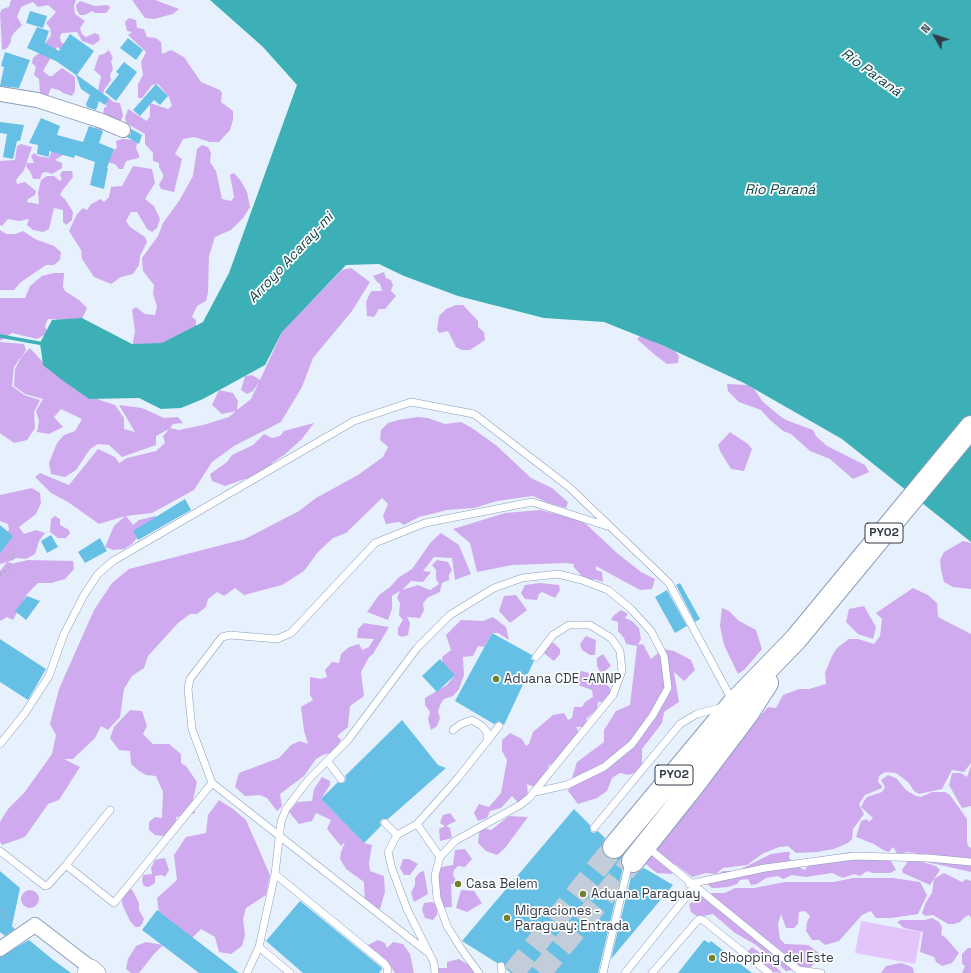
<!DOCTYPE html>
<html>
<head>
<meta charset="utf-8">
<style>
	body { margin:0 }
	#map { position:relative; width:971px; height:973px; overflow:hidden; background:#e7f1fd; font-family:"Space Grotesk",sans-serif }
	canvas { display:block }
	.north { position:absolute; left:915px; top:16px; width:40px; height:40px; -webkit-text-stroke:3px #fdfdfd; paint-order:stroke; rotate:309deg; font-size:11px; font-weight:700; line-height:16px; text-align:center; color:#323b47 }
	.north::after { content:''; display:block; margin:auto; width:14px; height:18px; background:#323b47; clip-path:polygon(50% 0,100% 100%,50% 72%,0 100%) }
</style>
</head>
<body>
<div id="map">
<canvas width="971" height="973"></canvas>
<div class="north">N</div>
</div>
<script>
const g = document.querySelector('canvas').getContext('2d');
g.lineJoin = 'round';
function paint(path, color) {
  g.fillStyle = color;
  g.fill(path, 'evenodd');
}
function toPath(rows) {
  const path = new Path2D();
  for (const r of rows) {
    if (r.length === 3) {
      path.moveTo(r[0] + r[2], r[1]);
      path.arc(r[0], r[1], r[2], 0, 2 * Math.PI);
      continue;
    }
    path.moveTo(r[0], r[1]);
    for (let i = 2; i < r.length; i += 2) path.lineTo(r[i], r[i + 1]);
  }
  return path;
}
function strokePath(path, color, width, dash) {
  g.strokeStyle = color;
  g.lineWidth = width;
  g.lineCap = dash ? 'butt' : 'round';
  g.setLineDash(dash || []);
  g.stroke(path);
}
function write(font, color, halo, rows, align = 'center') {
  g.font = font + ' "Space Grotesk",sans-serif';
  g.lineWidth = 3.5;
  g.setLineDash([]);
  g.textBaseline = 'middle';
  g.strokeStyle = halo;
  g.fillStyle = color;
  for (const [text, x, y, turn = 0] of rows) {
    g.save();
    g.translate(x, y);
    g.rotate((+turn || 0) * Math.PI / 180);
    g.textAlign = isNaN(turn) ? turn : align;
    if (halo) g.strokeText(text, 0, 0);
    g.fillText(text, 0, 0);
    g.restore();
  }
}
paint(toPath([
	[861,921,921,932,915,964,855,953]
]), '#e3c5fc');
paint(toPath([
	[11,0,76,0,74,6,75,14,85,21,80,28,82,34,86,37,95,33,99,35,100,40,93,45,82,41,77,32,62,33,60,36,61,42,66,45,61,50,57,47,43,71,49,76,52,76,62,68,75,77,75,91,72,96,63,93,59,90,51,88,47,98,40,94,39,79,34,75,36,67,32,63,33,58,39,53,51,35,50,28,46,23,56,12,48,5,38,7,33,2,21,7,17,17,22,25,14,33,11,38,11,42,7,48,3,50,2,49,0,13,2,9,9,7],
	[132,0,155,0,179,9,173,14,154,19,145,18],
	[80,1,95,6,108,5,110,8,106,13,95,13,92,11,85,15,80,15,77,11,76,5],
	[129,18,136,20,137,28,144,29,147,37,156,38,161,42,162,54,171,50,184,57,201,82,220,90,222,93,221,102,233,111,233,120,230,130,219,142,210,142,194,137,183,139,175,154,182,159,174,192,161,189,159,184,163,178,163,174,159,167,159,163,153,161,153,153,145,144,145,134,126,123,125,118,128,109,147,121,150,116,150,103,168,109,172,106,169,97,158,84,152,85,142,98,138,98,138,84,143,75,141,62,146,52,128,35,132,32,127,31,125,22],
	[109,50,113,58,111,61,113,69,110,75,111,80,104,90,103,94,114,102,120,103,123,115,117,133,114,135,104,130,97,130,94,126,103,115,104,108,107,106,98,91,101,76,94,70,99,55,104,54],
	[122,139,133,140,137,143,136,148,139,155,139,158,126,161,123,169,119,169,115,164,107,162,110,152,117,148,116,141],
	[21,144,32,147,24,170,16,180,17,184,25,182,36,191,35,195,28,199,27,202,39,204,38,193,41,180,47,176,54,176,60,181,62,179,60,175,62,171,72,171,73,177,62,191,60,195,65,199,73,212,72,220,66,225,63,222,63,210,54,208,49,229,43,232,33,230,27,225,29,219,19,221,8,219,2,226,0,225,0,161,15,160,17,146],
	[202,145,208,147,211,153,210,162,216,171,222,199,231,201,234,197,230,175,234,173,241,181,247,192,250,207,243,218,231,230,215,237,209,256,208,293,206,301,197,306,192,317,196,320,196,330,184,350,132,348,135,331,132,310,136,307,145,314,155,315,157,306,153,294,154,285,143,271,142,258,158,236,163,223,179,201,193,176,197,149],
	[53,148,66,153,55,160,62,163,62,168,52,174,46,172,42,173,40,179,33,179,31,173,26,166,27,163,34,163,31,156,34,153,38,156,49,158],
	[133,166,152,169,155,183,145,199,154,206,160,219,157,228,152,232,147,229,137,212,131,212,126,221,130,227,145,237,147,242,140,256,139,265,133,274,121,277,111,284,94,277,82,259,81,250,69,231,77,214,83,208,87,210,91,204,101,199,104,202,109,197,111,187,122,186],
	[0,230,6,234,15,234,23,231,35,239,54,246,61,252,60,260,54,265,46,265,21,282,14,290,0,290],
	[351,268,370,282,352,311,313,358,302,387,281,422,234,446,212,462,194,490,152,513,126,516,133,525,139,520,155,516,160,521,141,533,132,544,124,549,113,550,105,547,114,526,125,516,99,524,68,502,51,493,35,477,40,473,69,485,98,449,115,457,119,463,127,458,156,451,165,443,163,436,169,429,156,436,156,445,122,457,109,445,98,444,90,449,76,470,65,477,51,474,49,463,57,443,64,435,75,431,82,419,61,409,54,417,63,427,49,434,37,432,39,421,36,411,43,399,25,394,14,386,15,369,22,356,30,348,50,370,89,399,97,399,115,405,124,418,124,429,135,432,119,405,142,408,164,418,178,417,183,423,173,424,170,428,179,430,203,425,229,417,236,411,222,414,212,405,219,390,233,393,238,401,237,410,251,399,259,382,253,391,247,394,241,390,245,376,252,375,260,380,283,330,342,270],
	[384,272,386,278,391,280,393,285,391,291,396,296,385,309,379,309,374,317,367,316,366,302,370,293,372,291,382,291,380,284,377,282,373,276],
	[54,273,64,273,63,287,65,291,79,300,87,308,81,321,48,319,45,326,48,333,37,339,12,333,0,341,0,298,25,298,30,286,42,276],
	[456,305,463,305,478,321,478,327,484,332,485,340,470,350,462,350,456,347,448,331,439,333,437,329,439,316,446,309],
	[643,333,654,342,675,351,679,356,678,363,667,364,655,355,637,339],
	[0,342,24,344,26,350,14,367,12,386,24,395,40,400,34,412,35,428,27,440,14,443,0,433],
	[727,384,748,385,754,389,763,402,780,416,786,420,813,430,816,436,827,446,865,465,869,472,853,479,830,459,810,451,791,434,783,431,770,420,761,410,739,402,728,391],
	[418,417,428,418,445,424,461,422,472,428,497,446,531,478,552,488,568,502,566,508,548,503,533,496,497,501,474,508,447,510,419,517,404,525,399,522,386,524,383,516,388,504,382,498,346,533,333,538,318,552,304,571,282,585,244,595,235,588,224,596,217,592,208,599,206,607,197,614,190,614,178,623,148,656,144,668,132,676,124,689,120,717,108,730,101,726,95,738,73,759,64,759,80,767,59,800,48,804,25,837,2,845,0,842,0,822,8,809,24,793,52,754,56,735,50,724,59,689,94,610,112,583,129,569,245,539,299,511,316,498,358,475,383,457,388,447,380,440,381,430,388,423,398,420],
	[314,423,301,440,284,455,272,463,268,471,225,486,212,481,210,474,227,462,232,455,253,445,264,434,272,438,280,436,284,431],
	[730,432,748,444,752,449,744,471,731,469,720,451,718,445],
	[32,488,40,493,41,503,36,514,19,527,24,534,36,530,45,533,39,541,35,554,26,559,16,558,8,562,11,564,28,560,73,561,74,569,65,579,51,583,38,583,27,594,13,620,7,617,0,621,0,571,7,562,0,564,0,537,9,530,8,524,0,521,0,495],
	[540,510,574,518,586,524,617,553,641,572,655,579,652,589,640,590,596,566,596,570,602,572,603,582,594,579,588,583,573,566,574,564,565,563,512,565,477,572,470,543,453,529,505,513],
	[55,516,60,519,60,525,69,530,70,533,66,538,58,538,50,532,51,519],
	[441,533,459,545,471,574,455,580,452,558,434,557,423,571,431,572,423,582,411,581,402,590,418,585,430,590,439,584,436,579,436,570,432,565,437,560,448,562,452,570,449,575,449,580,442,583,440,592,427,598,423,604,424,610,420,618,407,617,410,623,408,635,402,637,398,635,398,628,403,620,399,615,400,603,397,598,400,591,392,596,392,609,388,620,367,612,379,595,390,587,398,578,412,569,431,542],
	[963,541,971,543,971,589,953,587,944,582,941,570,940,560,944,552],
	[540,583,559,585,560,590,555,598,542,592,539,594,537,600,525,599,521,593,525,585],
	[913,588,928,595,937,603,938,617,971,634,971,763,964,772,952,770,942,789,919,794,914,791,908,782,896,773,885,772,879,776,878,782,882,786,882,788,865,795,859,804,864,814,853,829,852,839,848,843,834,849,817,852,796,853,788,846,779,847,762,854,747,865,723,868,716,874,706,873,692,877,675,864,672,874,657,873,648,866,645,863,642,827,657,806,662,808,755,722,768,707,776,708,783,695,799,689,809,689,826,684,825,673,832,656,837,648,849,639,858,639,874,644,880,636,882,619,876,613],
	[516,595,527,610,510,623,499,611,504,596],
	[864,606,876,627,873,639,858,634,846,622,849,609],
	[722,608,729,611,739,621,756,630,762,649,745,669,738,674,724,645,720,626],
	[621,610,628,614,625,618,632,621,639,628,641,639,638,645,643,644,651,659,663,649,674,651,691,660,695,670,684,681,674,672,679,702,664,712,662,723,642,749,642,770,629,775,620,773,612,778,607,791,597,798,578,804,568,791,577,762,604,742,604,730,616,711,630,705,637,646,626,644,624,638,618,631,618,622,611,620,613,616],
	[493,617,506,627,509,640,498,633,492,633,484,647,478,646,473,656,463,657,464,675,459,689,453,696,444,699,441,703,438,711,440,718,437,726,431,730,428,719,430,712,425,705,425,698,447,685,454,676,443,667,442,657,451,650,446,635,461,620,483,621],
	[364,623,389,627,373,654,369,657,361,672,364,696,350,706,348,727,337,736,341,740,333,752,323,755,316,759,304,776,280,794,282,806,277,811,267,798,260,795,245,796,235,787,239,773,279,758,291,745,300,741,308,744,304,731,301,707,313,700,310,695,310,677,321,679,327,677,325,670,332,662,339,663,341,654,349,647,359,644,365,655,362,650,369,647,374,639,357,638,358,629],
	[586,636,596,640,595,655,590,655,582,650,580,644],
	[547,643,554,643,560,649,560,654,554,661,545,654,542,649],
	[603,654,611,666,601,674,597,666,597,658],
	[581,671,589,673,596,682,603,680,610,688,611,693,607,702,598,702,597,709,586,719,588,727,576,727,580,734,567,745,567,749,554,763,549,765,541,785,534,787,527,784,528,797,520,805,512,796,501,808,490,811,487,818,478,821,474,813,479,804,489,807,501,793,507,760,502,751,502,740,510,733,522,739,526,746,529,744,533,732,553,715,564,713,568,720,572,718,574,707,582,707,585,702,593,697,592,690,578,685,577,675],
	[130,710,142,711,147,726,143,734,153,744,169,744,181,754,181,763,186,766,197,782,193,800,195,813,176,817,177,828,163,836,155,835,149,830,149,822,155,817,162,818,163,792,156,776,146,775,139,771,131,764,130,751,119,750,110,738,114,727],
	[971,766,971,806,962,808,949,785,952,773,961,773,967,777],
	[888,775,896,778,906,790,916,796,921,797,932,792,945,792,950,795,967,819,967,842,968,846,971,848,971,872,918,860,916,853,907,852,898,855,893,847,889,852,883,850,874,844,856,837,861,821,867,819,869,822,873,818,861,807,864,801,867,797,882,792,885,787,881,780],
	[322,777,330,781,330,785,321,799,364,843,372,845,369,863,370,871,384,876,385,892,380,909,365,904,364,882,346,869,340,859,341,852,345,842,341,846,327,829,331,820,316,813,312,821,299,824,289,812,297,802,312,801,314,789],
	[219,800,233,809,246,820,270,875,266,895,246,908,243,919,245,935,242,946,231,954,219,952,215,937,201,929,190,940,160,920,157,898,177,880,174,855,186,837,206,833,208,815],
	[450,813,456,821,446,826,450,828,452,838,440,841,439,829,445,826,440,823,443,815],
	[509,816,528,817,505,848,497,855,486,851,478,843,480,827,491,830],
	[465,849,472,859,465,867,458,866,454,870,453,875,458,884,451,884,452,907,441,908,435,875,442,867,453,865,455,850],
	[785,852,790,852,789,858,796,866,805,870,811,861,831,863,829,856,850,852,861,853,876,860,891,861,896,870,890,873,873,873,867,871,860,876,854,874,843,878,832,873,806,877,792,875,783,879,778,876,766,878,757,884,751,885,748,879,740,880,737,884,728,887,716,888,712,888,706,883,707,876,715,876,723,871,737,871,771,854],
	[165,858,169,870,165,877,162,875,155,876,155,883,149,887,144,886,142,881,143,875,152,874,151,868,155,860],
	[910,858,936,866,940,870,930,885,903,873,902,870],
	[403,859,409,859,418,864,410,875,404,875,400,868],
	[424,871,428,894,414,902,411,893,415,885,415,878,420,872],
	[944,873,962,882,966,879,971,881,971,918,969,915,965,917,960,922,954,924,948,924,933,915,925,916,922,913,926,902,932,893,934,879],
	[853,878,893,878,920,882,927,895,918,914,891,918,876,918,871,911,862,915,839,941,825,945,819,940,812,940,806,931,807,922,810,916,805,911,799,912,798,924,794,928,786,928,781,914,778,924,780,939,785,944,808,945,819,953,816,962,811,967,786,971,756,945,735,933,713,914,698,917,691,912,689,904,699,898,713,893,725,893,735,888,754,888,785,882,834,882],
	[129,888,133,891,139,903,139,910,144,919,142,924,139,927,135,927,130,921,122,904,122,901,119,897],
	[461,890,474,891,482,903,467,912,456,908],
	[30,899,9],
	[432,902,435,904,437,910,437,915,433,920,425,918,422,910,424,903],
	[932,918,939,922,942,927,941,935,945,937,959,953,952,963,942,966,936,962,934,957,920,952,923,932,904,928,897,922,901,920,925,920],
	[378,940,385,943,387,948,393,942,403,944,410,954,414,973,395,973,388,962,377,952,369,949,368,945],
	[146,942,163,945,154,954,139,973,131,973,126,969,128,959,136,946],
	[752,947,768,959,782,973,761,971,748,960,746,953],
	[968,948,971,948,971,973,962,973,965,966,962,964,962,954],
	[459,959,472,967,475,973,432,973,432,968,447,968,447,962],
	[901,963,910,966,913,968,914,973,881,973,886,966]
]), '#d0aaee');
paint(toPath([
	[210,0,971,0,971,542,842,439,744,383,664,346,604,322,544,318,458,296,404,276,379,264,346,265,282,332,265,365,203,399,181,408,161,409,139,398,89,399,62,380,43,365,40,343,52,320,82,318,132,344,162,343,203,322,229,273,297,85,263,47]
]), '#3cb0b6');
strokePath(toPath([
	[0,336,44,344]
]), '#3cb0b6', 3.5);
paint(toPath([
	[30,11,47,16,43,28,26,23],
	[37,27,49,31,45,43,59,51,70,34,94,51,77,75,109,98,105,105,99,101,96,110,87,107,86,104,90,95,81,89,76,75,56,61,27,48],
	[128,38,143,50,136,60,120,48],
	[5,52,30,60,19,88,0,86,4,67,1,66],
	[124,62,137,72,116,101,105,92,119,74,116,72],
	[156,84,168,96,160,105,154,100,140,116,133,110],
	[41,118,60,126,57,135,83,142,89,126,103,131,99,143,114,149,107,168,108,168,104,189,90,185,95,162,75,155,74,158,49,151,49,157,37,154,38,145,29,143],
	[0,122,24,125,20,141,17,141,13,159,3,157,7,134,0,133],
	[131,129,142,135,139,144,127,137,131,134],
	[185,499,191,510,138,540,133,531],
	[0,525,13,536,0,553],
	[51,535,58,547,47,553,41,541],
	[100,538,107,551,85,563,78,552],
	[680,583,700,619,695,622,676,585],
	[667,590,687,626,675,633,655,597],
	[27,596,40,601,26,620,15,611],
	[492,633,532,655,531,659,534,661,504,725,499,721,494,724,455,701],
	[0,639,46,669,28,700,0,682],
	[440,659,455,675,437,692,422,676],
	[402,720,438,765,446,768,388,819,382,819,380,822,381,826,364,843,321,799,338,782,344,783,346,779,345,776],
	[574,809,590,825,591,832,594,833,598,831,605,838,602,845,602,851,606,856,612,859,622,856,621,860,623,868,598,973,511,973,507,970,503,962,497,963,462,941],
	[644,868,673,885,611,959,632,873,638,872],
	[0,871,20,888,12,926,15,929,5,936,0,932],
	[300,901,381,967,382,969,379,973,303,973,266,941],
	[157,910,239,973,199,973,142,930],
	[29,940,52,959,71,973,0,973,0,957],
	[704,940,709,943,711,941,752,973,678,973]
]), '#66c0e5');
strokePath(toPath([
	[513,973,614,847],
	[540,973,633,861]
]), '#c3cdd9', 22, [22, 11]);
const service = toPath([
	[453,730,461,724,472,720,482,726,487,732,487,742],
	[0,744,25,713,49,676,64,634,84,595,98,574,113,561,354,421,411,402,474,414,569,487,669,583,732,700],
	[328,762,341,779],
	[212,783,426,951],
	[110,810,66,865,114,903,212,783,192,729,188,689,190,679,222,637,230,635,277,639,291,633,375,543,425,523,532,502,607,526],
	[385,823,397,835],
	[417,824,440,857],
	[594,828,680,724,697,714,723,707],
	[647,847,802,973],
	[0,851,45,886,48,885,66,865],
	[275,874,385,964,388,969,387,973],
	[689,884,765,868,854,856,928,858,971,862],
	[259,947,290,973],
	[501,966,502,973],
	[798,970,821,973],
	[247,973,259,947,275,874,281,822,286,809,309,779,348,740,417,648,450,615,494,588,522,578,558,574,582,580,608,590,631,609,651,631,664,656,668,688,653,715,632,744,604,767,567,785,535,792],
	[435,973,434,963,407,909,392,869,388,852,397,835,417,824,458,778,499,726],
	[479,973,462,950,447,926,437,898,435,875,440,857,455,841,520,805,529,798,613,695,622,671,620,651,611,638,590,625,569,625,553,635,536,657],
	[603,973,628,867],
	[625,973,694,887],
	[652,973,697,921,700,919,703,920,769,973]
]);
const minor = toPath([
	[0,94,37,100,102,121,123,130],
	[0,949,35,925,91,968]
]);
const tertiary = toPath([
	[86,973,91,968,97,973]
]);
const trunk = toPath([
	[614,847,734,703,796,639,971,427],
	[633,861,688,792,747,714,767,683]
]);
strokePath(service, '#899eba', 8);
strokePath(minor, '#899eba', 16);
strokePath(tertiary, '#899eba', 18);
strokePath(trunk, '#899eba', 24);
strokePath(toPath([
	[0,575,10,567,15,550],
	[0,911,15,925]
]), '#a9b3bf', 2, [2, 3]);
strokePath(service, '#fff', 7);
strokePath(minor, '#fff', 14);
strokePath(tertiary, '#fff', 17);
strokePath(trunk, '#fff', 22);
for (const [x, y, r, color] of [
	[496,679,4,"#728130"],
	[458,884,4,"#728130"],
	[583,894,4,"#728130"],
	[507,918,4,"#728130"],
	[712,958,4,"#728130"]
]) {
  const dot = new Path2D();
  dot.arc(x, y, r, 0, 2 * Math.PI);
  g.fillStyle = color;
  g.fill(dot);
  strokePath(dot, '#fdfdfd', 1.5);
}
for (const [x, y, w] of [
	[884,533,38],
	[674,775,38]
]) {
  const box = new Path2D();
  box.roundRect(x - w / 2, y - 10, w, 20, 3);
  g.fillStyle = '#fdfdfd';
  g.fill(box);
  strokePath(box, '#323b47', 1);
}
write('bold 12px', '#323b47', null, [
	["PY02",884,533],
	["PY02",674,775]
]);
write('13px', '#323b47', '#fdfdfd', [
	["Aduana CDE -ANNP",504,679],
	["Casa Belem",466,884],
	["Aduana Paraguay",591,894],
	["Migraciones -",515,911],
	["Paraguay: Entrada",515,926],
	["Shopping del Este",720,958]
], 'left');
write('italic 14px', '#0a3f42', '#fdfdfd', [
	["Río Paraná",871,73,36],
	["Rio Paraná",780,190],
	["Arroyo Acaray-mi",291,258,-47]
]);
</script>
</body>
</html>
